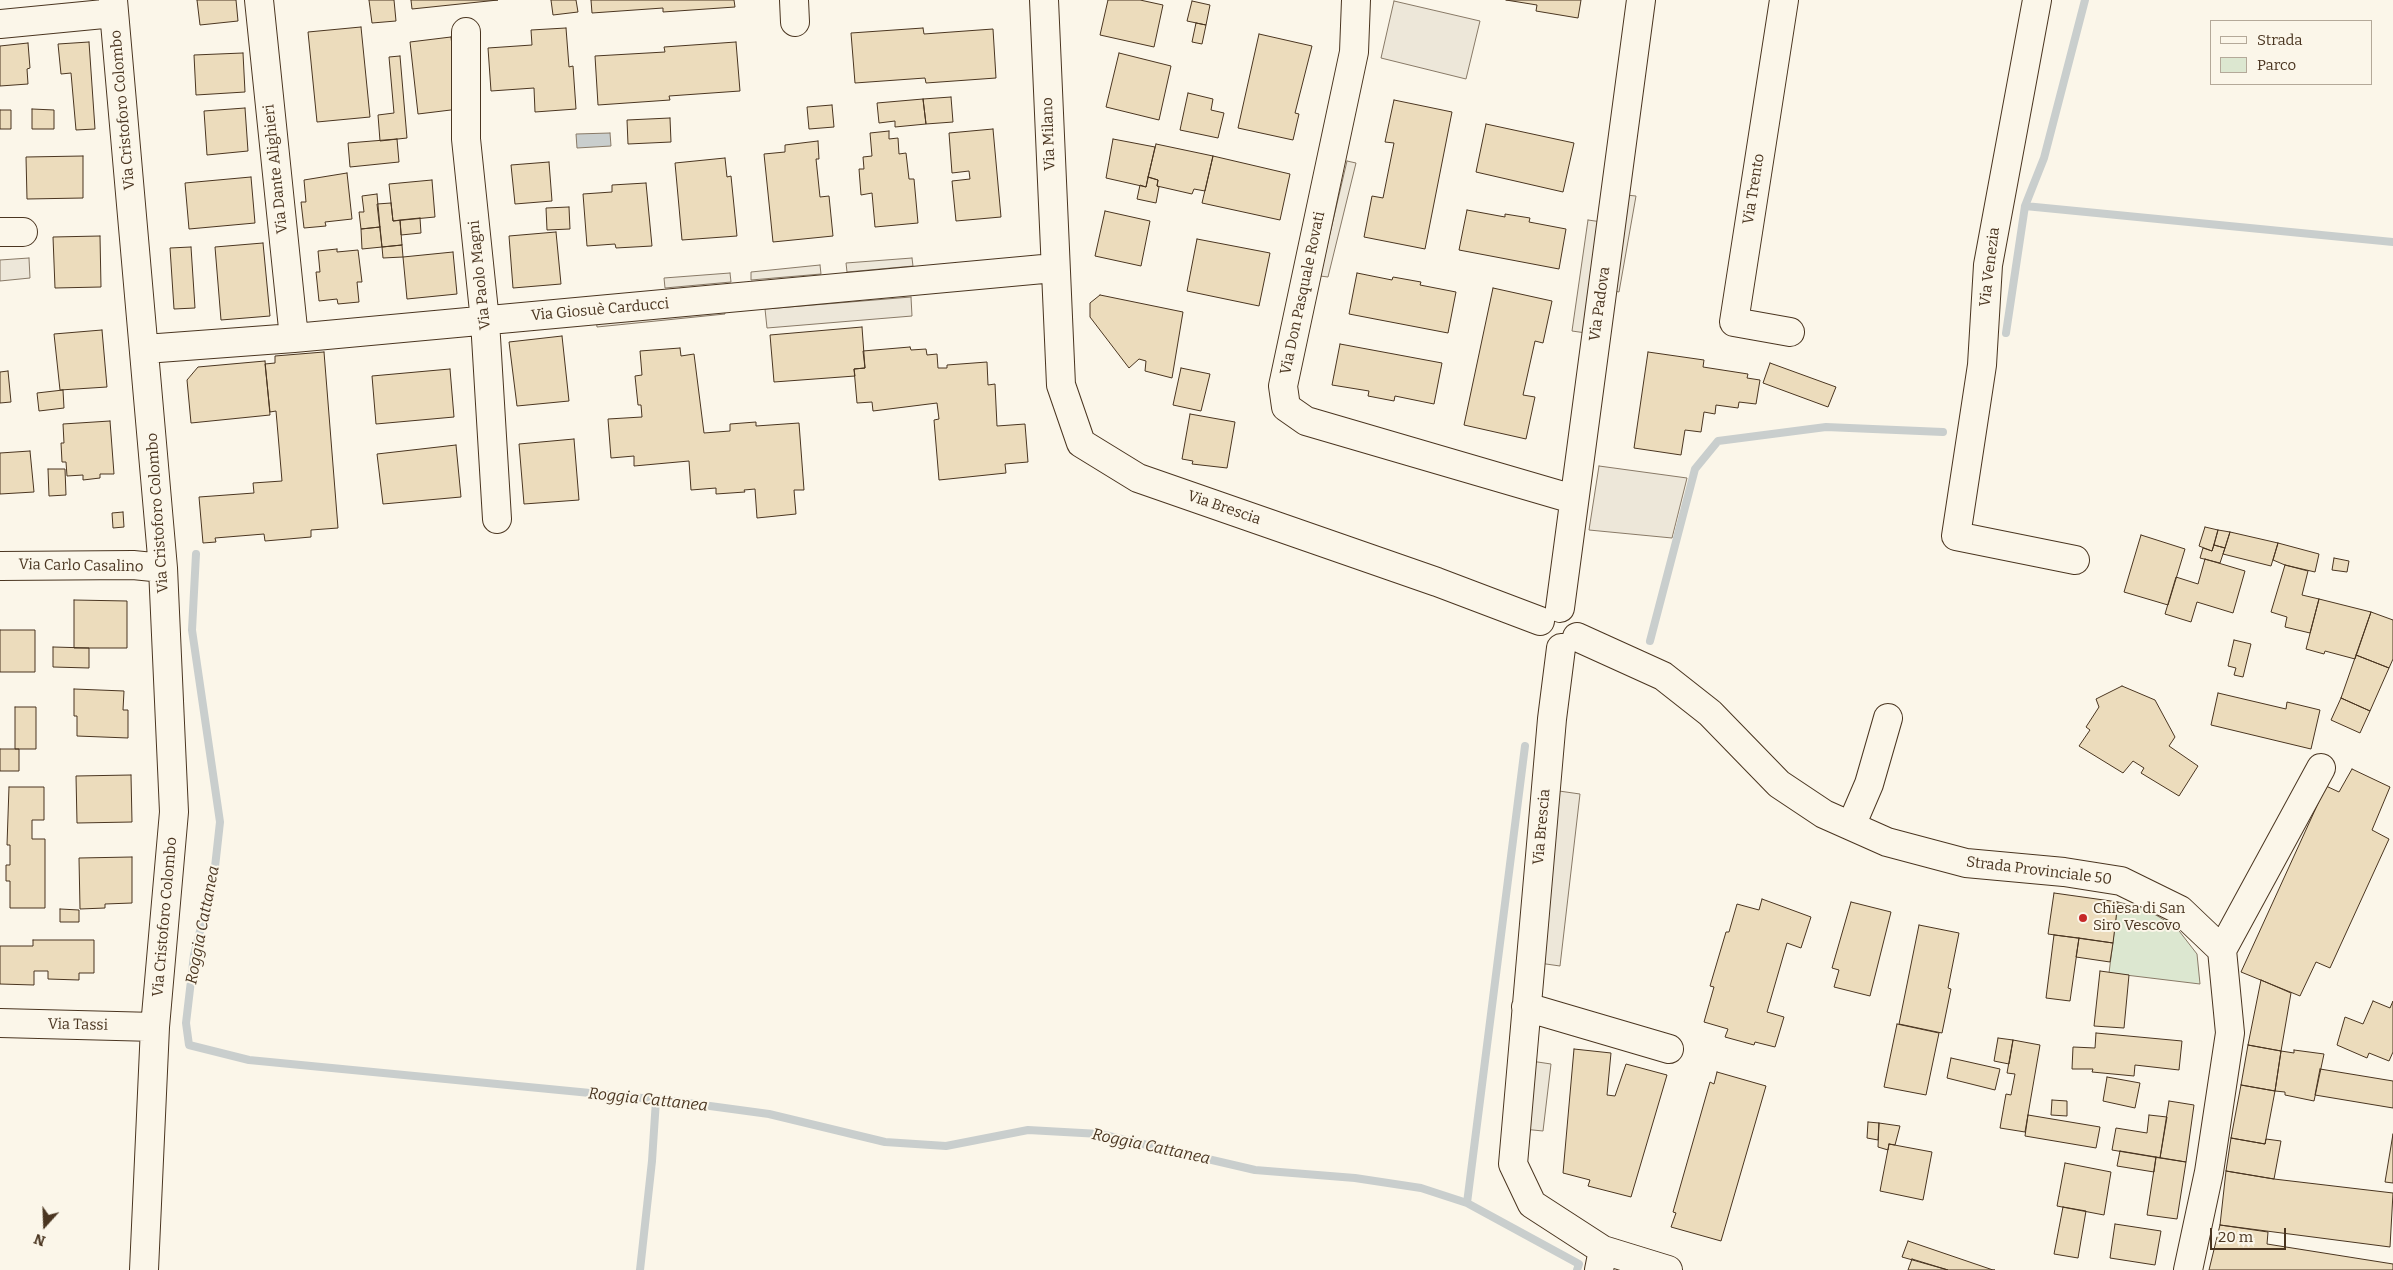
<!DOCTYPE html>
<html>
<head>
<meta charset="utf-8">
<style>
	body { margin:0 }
	#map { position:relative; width:2393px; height:1270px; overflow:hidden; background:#fbf6e9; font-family:Bitter,serif }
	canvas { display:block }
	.legend { position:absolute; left:2210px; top:20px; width:162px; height:65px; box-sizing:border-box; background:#fbf6e9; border:1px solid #b4a999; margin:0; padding:6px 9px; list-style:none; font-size:15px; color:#4a3520 }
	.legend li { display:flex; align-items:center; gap:10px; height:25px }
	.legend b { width:25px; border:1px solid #b4a999 }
	.north { position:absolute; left:20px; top:1200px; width:50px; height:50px; -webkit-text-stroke:4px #fbf6e9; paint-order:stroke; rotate:200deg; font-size:14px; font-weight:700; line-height:20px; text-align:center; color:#4a3520 }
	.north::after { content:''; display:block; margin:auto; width:18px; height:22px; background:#4a3520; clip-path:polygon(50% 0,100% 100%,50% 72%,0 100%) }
	.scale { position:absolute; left:2210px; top:1228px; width:76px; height:22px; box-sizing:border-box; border:2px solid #4a3520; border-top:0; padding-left:6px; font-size:15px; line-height:18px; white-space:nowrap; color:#4a3520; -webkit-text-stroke:4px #fbf6e9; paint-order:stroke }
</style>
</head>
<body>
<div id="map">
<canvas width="2393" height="1270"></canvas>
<ul class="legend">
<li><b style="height:6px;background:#fbf6e9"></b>Strada</li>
<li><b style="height:14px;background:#dce7d0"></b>Parco</li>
</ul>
<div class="north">N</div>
<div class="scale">20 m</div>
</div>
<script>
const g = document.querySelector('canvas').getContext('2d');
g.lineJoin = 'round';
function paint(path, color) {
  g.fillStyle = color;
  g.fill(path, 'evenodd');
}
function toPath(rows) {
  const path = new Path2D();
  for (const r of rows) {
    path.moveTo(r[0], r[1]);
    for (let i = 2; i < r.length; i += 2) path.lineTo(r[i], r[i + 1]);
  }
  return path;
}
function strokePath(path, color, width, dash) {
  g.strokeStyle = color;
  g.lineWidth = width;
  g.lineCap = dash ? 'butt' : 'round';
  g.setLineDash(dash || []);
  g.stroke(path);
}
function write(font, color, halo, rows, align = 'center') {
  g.font = font + ' Bitter,serif';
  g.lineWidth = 4;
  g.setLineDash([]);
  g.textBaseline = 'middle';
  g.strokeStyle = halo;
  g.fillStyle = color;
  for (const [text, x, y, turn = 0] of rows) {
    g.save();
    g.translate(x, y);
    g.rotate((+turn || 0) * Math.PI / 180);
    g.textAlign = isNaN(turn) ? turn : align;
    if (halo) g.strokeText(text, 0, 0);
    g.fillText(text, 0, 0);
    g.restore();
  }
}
const green = toPath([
	[2118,902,2144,908,2176,927,2197,954,2200,984,2109,973,2118,902]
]);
paint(green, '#dce7d0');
strokePath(green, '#887966', 1);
const parking = toPath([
	[1394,1,1480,21,1466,79,1381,58,1394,1],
	[1347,161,1356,163,1328,277,1320,276,1347,161],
	[1626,195,1636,196,1619,292,1610,290,1626,195],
	[1588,220,1602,222,1586,333,1572,331,1588,220],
	[29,258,30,278,0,281,0,260,29,258],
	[912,258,913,266,847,272,846,263,912,258],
	[820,265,821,274,751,280,751,272,820,265],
	[730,273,731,282,665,288,664,278,730,273],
	[911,297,912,316,767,328,765,309,911,297],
	[724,306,725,314,597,327,596,319,724,306],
	[1599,466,1687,478,1672,538,1589,530,1599,466],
	[1559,791,1580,794,1560,966,1539,963,1559,791],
	[1531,1061,1551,1064,1543,1131,1523,1129,1531,1061]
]);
paint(parking, '#ede7d9');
strokePath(parking, '#887966', 1);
const water = toPath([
	[610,133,611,146,577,148,576,134,610,133]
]);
paint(water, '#c9cecd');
strokePath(water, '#887966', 1);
strokePath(toPath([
	[2025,206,2044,158,2085,0],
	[2006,333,2025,206,2393,242],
	[196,554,192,630,220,822,214,876,194,955,186,1023,189,1045,249,1060,673,1101,769,1114,885,1142,946,1146,1028,1130,1100,1134,1255,1170,1355,1178,1421,1188,1467,1203,1579,1264,1577,1270],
	[1650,641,1695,469,1718,441,1826,427,1943,432],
	[1467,1203,1525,746],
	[640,1270,652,1161,656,1100]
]), '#c9cecd', 8);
const building = toPath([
	[197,0,236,0,238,21,200,25,197,0],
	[369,0,394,0,396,21,372,23,369,0],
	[411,0,498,0,412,9,411,0],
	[551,0,576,0,578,12,553,15,551,0],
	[591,0,734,0,735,7,663,12,663,8,592,13,591,0],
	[1108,0,1140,0,1163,5,1154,47,1100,35,1108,0],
	[1506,0,1581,0,1578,18,1536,11,1537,5,1506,0],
	[1192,1,1210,5,1206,25,1187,21,1192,1],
	[1196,23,1206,25,1202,44,1192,42,1196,23],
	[361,27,370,117,317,122,308,32,361,27],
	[566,28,569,67,573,66,576,109,535,112,534,88,491,91,488,48,532,45,531,30,566,28],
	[923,28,924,34,993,29,996,78,926,83,925,78,855,83,851,33,923,28],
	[1259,34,1312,46,1295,113,1299,114,1293,140,1238,128,1259,34],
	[451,37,459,109,418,114,410,42,451,37],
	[89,42,95,129,76,130,71,73,61,74,58,44,89,42],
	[736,42,740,91,669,96,670,100,598,105,595,56,665,52,664,47,736,42],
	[28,43,30,68,27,69,28,84,0,86,0,46,28,43],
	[243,53,245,92,196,95,194,55,243,53],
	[1119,53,1171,66,1159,120,1106,107,1119,53],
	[400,56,407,138,380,141,378,115,394,113,389,57,400,56],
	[1188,93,1213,99,1211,110,1224,113,1218,138,1180,130,1188,93],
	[951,97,953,122,926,124,923,99,951,97],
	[923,99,926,124,895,127,895,121,879,123,877,103,923,99],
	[1394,100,1452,112,1425,249,1364,237,1372,196,1383,198,1394,143,1385,142,1394,100],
	[832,105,834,127,809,129,807,107,832,105],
	[245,108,248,151,207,155,204,111,245,108],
	[32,109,54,110,54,129,32,129,32,109],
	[0,110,11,110,11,129,0,129,0,110],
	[670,118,671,142,628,144,627,120,670,118],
	[1486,124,1574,143,1563,192,1476,172,1486,124],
	[993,129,1001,217,956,221,952,181,970,179,969,171,952,173,949,133,993,129],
	[889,131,889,139,898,138,899,154,906,153,909,179,914,179,918,223,875,227,872,193,861,195,859,169,864,169,863,157,872,156,870,133,889,131],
	[397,139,399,162,350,167,348,143,397,139],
	[1113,139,1155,147,1146,187,1106,178,1113,139],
	[818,141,819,159,816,159,820,197,829,196,833,236,773,242,764,154,785,152,785,145,818,141],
	[1156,144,1213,156,1205,191,1194,189,1192,194,1157,186,1158,180,1148,177,1156,144],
	[83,156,83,198,27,199,26,157,83,156],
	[1213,156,1290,174,1280,220,1202,203,1213,156],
	[725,158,727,177,731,176,737,236,682,240,675,163,725,158],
	[549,162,552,201,515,204,511,165,549,162],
	[347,173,352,219,325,222,326,226,304,228,301,202,306,202,304,180,347,173],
	[251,177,255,223,189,229,185,183,251,177],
	[1148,177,1158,180,1157,186,1159,187,1156,203,1137,199,1140,185,1146,187,1148,177],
	[432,180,435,217,393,221,389,184,432,180],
	[646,183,652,246,616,248,615,244,587,246,583,194,612,192,612,185,646,183],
	[377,194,380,227,361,229,359,212,364,212,362,196,377,194],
	[391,203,393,221,400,220,402,245,382,247,377,204,391,203],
	[569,207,570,229,547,230,546,208,569,207],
	[1467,210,1505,217,1505,214,1530,218,1529,222,1566,229,1559,269,1459,250,1467,210],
	[1105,211,1150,221,1141,266,1095,256,1105,211],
	[420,218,421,233,401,235,400,220,420,218],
	[380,227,382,247,362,249,361,229,380,227],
	[556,232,561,284,513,288,509,236,556,232],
	[100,236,101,287,55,288,53,237,100,236],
	[1197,239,1270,253,1259,306,1187,291,1197,239],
	[263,243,270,316,221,320,215,247,263,243],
	[402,245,403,257,383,258,382,247,402,245],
	[191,247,195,308,174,309,170,248,191,247],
	[337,249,337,252,358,250,362,282,357,282,359,302,338,304,337,299,319,301,316,272,320,272,318,251,337,249],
	[453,252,457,294,407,299,403,257,453,252],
	[1357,273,1392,280,1393,277,1421,282,1420,285,1456,292,1448,333,1349,314,1357,273],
	[1493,288,1552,301,1543,343,1535,341,1523,395,1535,397,1526,439,1464,425,1493,288],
	[1100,295,1183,312,1172,378,1145,371,1146,361,1139,359,1129,368,1090,317,1090,303,1100,295],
	[862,327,865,368,854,369,855,376,774,382,770,335,862,327],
	[102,330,107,387,60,390,54,334,102,330],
	[562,336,569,401,517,406,509,342,562,336],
	[1340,344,1442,363,1434,404,1395,396,1394,401,1368,396,1369,391,1332,385,1340,344],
	[910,347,911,350,926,349,927,355,937,354,938,368,947,368,947,365,987,362,988,385,995,384,997,426,1025,424,1028,462,1005,464,1006,473,939,480,934,420,939,419,937,403,873,411,872,402,857,403,854,369,865,368,863,351,910,347],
	[680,348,681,356,694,354,704,433,730,431,730,424,756,422,756,426,799,423,804,490,794,490,796,514,757,518,755,489,744,490,745,492,716,494,716,488,691,490,689,461,634,466,634,456,611,458,608,419,642,417,641,405,638,405,635,376,642,375,640,351,680,348],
	[324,352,338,528,311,530,311,537,265,541,264,534,215,538,216,542,203,543,199,497,254,493,253,483,282,481,276,411,270,412,265,364,275,363,275,356,324,352],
	[1648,352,1704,360,1703,367,1748,374,1747,378,1760,380,1756,404,1739,402,1738,408,1716,405,1715,414,1704,412,1701,432,1685,430,1681,455,1634,448,1648,352],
	[265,361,270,415,191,423,187,380,198,367,265,361],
	[1770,363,1836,387,1828,407,1763,383,1770,363],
	[1181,368,1210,374,1201,411,1173,405,1181,368],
	[450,369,454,417,376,424,372,376,450,369],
	[8,371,11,402,0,403,0,372,8,371],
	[63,390,64,408,39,411,37,393,63,390],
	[1190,414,1235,422,1227,468,1192,464,1193,461,1182,459,1190,414],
	[110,421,114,474,100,474,100,478,83,480,83,475,67,476,66,462,62,462,61,443,64,443,63,424,110,421],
	[574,439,579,500,524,504,519,444,574,439],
	[456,445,461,497,383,504,377,454,456,445],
	[30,451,34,492,0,494,0,453,30,451],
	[48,469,65,469,66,495,49,496,48,469],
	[123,512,124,527,113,528,112,513,123,512],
	[2205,527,2218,530,2212,551,2199,546,2205,527],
	[2218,530,2230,532,2225,548,2214,545,2218,530],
	[2230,532,2278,543,2271,566,2223,554,2230,532],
	[2141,535,2185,549,2168,605,2124,592,2141,535],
	[2278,543,2319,554,2315,572,2285,565,2273,560,2278,543],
	[2214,545,2225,548,2220,563,2200,558,2203,548,2212,551,2214,545],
	[2334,558,2349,561,2347,572,2332,570,2334,558],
	[2205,559,2245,571,2233,613,2197,602,2191,622,2165,614,2176,577,2198,584,2205,559],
	[2285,565,2308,571,2302,595,2319,599,2310,633,2285,627,2287,617,2271,612,2285,565],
	[2319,599,2371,612,2355,659,2325,651,2324,654,2306,649,2319,599],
	[74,600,127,601,127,648,74,648,74,600],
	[2371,612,2393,620,2393,659,2389,668,2356,655,2371,612],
	[0,630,35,630,35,672,0,672,0,630],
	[2234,640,2251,644,2243,677,2234,675,2236,668,2228,666,2234,640],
	[53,647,89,648,89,668,53,667,53,647],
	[2356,655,2389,668,2370,711,2341,698,2356,655],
	[2122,686,2155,700,2175,737,2169,746,2198,766,2179,796,2141,773,2144,768,2133,761,2123,773,2079,746,2090,730,2086,727,2099,707,2096,699,2122,686],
	[74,689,124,691,123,710,128,710,128,738,77,736,77,716,74,716,74,689],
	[2218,693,2286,709,2287,702,2320,710,2311,749,2211,725,2218,693],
	[2341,698,2370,711,2360,733,2331,720,2341,698],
	[15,707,36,707,36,749,15,749,15,707],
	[0,749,19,749,19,771,0,771,0,749],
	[2352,769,2390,787,2372,830,2389,839,2330,968,2316,962,2300,996,2241,972,2326,786,2339,792,2352,769],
	[131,775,132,822,77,823,76,776,131,775],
	[9,787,44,787,44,820,32,820,32,839,45,839,45,908,10,908,10,881,6,881,6,865,10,865,10,845,7,845,9,787],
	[132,857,132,903,105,904,105,908,80,909,79,858,132,857],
	[2054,893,2118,902,2113,943,2048,934,2054,893],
	[1762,899,1811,917,1801,948,1787,943,1767,1012,1784,1017,1775,1047,1755,1042,1754,1045,1725,1037,1728,1029,1704,1022,1714,987,1710,986,1726,932,1729,932,1737,904,1759,910,1762,899],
	[1851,902,1891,912,1870,996,1834,987,1839,970,1832,968,1851,902],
	[60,909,79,910,79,922,60,922,60,909],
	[1919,925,1959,933,1948,988,1951,989,1942,1033,1899,1024,1919,925],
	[2054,935,2079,938,2070,1001,2046,998,2054,935],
	[2079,938,2113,943,2110,962,2076,957,2079,938],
	[33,940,94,940,94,973,79,973,79,980,48,979,48,971,34,971,34,985,0,984,0,946,33,946,33,940],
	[2100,971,2129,975,2124,1028,2094,1026,2100,971],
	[2261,980,2291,993,2281,1051,2248,1045,2261,980],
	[2373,1001,2390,1008,2393,1001,2393,1052,2389,1061,2369,1053,2367,1058,2337,1045,2345,1017,2363,1024,2373,1001],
	[1897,1024,1939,1033,1926,1095,1884,1087,1897,1024],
	[2096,1033,2182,1041,2179,1070,2135,1065,2134,1076,2092,1072,2093,1069,2072,1069,2073,1047,2095,1048,2096,1033],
	[1998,1038,2013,1040,2009,1064,1994,1061,1998,1038],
	[2013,1040,2040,1045,2025,1132,2000,1128,2006,1094,2011,1095,2015,1074,2007,1073,2013,1040],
	[2248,1045,2281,1051,2275,1091,2241,1085,2248,1045],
	[1574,1049,1611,1053,1607,1095,1615,1096,1626,1064,1667,1075,1631,1197,1588,1186,1590,1180,1563,1173,1574,1049],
	[2294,1050,2324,1054,2314,1101,2285,1095,2285,1092,2275,1091,2281,1051,2294,1053,2294,1050],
	[1951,1058,2000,1069,1995,1090,1947,1078,1951,1058],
	[2320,1069,2393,1081,2393,1108,2315,1095,2320,1069],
	[1717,1072,1766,1086,1721,1241,1671,1227,1676,1213,1673,1212,1710,1082,1714,1084,1717,1072],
	[2107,1077,2140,1083,2135,1108,2103,1101,2107,1077],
	[2241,1085,2275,1091,2265,1144,2231,1138,2241,1085],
	[2052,1100,2067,1101,2067,1116,2051,1115,2052,1100],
	[2169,1101,2194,1105,2186,1162,2160,1158,2169,1101],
	[2028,1115,2100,1127,2096,1148,2025,1136,2028,1115],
	[2149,1115,2167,1117,2160,1158,2112,1150,2116,1128,2147,1133,2149,1115],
	[1868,1122,1879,1123,1878,1140,1867,1138,1868,1122],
	[1879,1123,1900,1126,1895,1145,1889,1144,1888,1150,1878,1147,1879,1123],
	[2393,1134,2393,1183,2385,1182,2393,1134],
	[2231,1138,2265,1144,2266,1139,2281,1141,2274,1179,2226,1171,2231,1138],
	[1889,1144,1932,1152,1923,1200,1880,1191,1889,1144],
	[2120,1151,2156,1157,2154,1172,2117,1166,2120,1151],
	[2156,1157,2186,1162,2177,1219,2147,1215,2156,1157],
	[2065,1163,2111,1172,2104,1215,2057,1206,2065,1163],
	[2226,1171,2274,1179,2393,1193,2390,1247,2220,1225,2226,1171],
	[2063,1207,2086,1211,2078,1258,2054,1254,2063,1207],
	[2115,1224,2161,1231,2155,1265,2110,1258,2115,1224],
	[2220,1225,2268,1232,2267,1244,2393,1264,2393,1270,2209,1270,2220,1225],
	[1908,1241,1993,1270,1995,1270,1948,1270,1902,1257,1908,1241],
	[1912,1259,1948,1270,1908,1270,1912,1259]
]);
paint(building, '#ecdcbc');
strokePath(building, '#4a3520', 1);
const minor = toPath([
	[113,0,163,568,174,812,155,1027,144,1270],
	[259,0,294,338],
	[794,0,795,22],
	[1044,0,1061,385,1081,443,1138,478,1437,582,1540,621],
	[1356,0,1354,52,1283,386,1286,407,1306,421,1573,499],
	[1784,0,1734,322,1790,332],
	[2037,0,1988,265,1982,365,1956,536,2075,560],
	[0,24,114,13],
	[466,32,466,139,485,321,497,519],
	[0,232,23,232],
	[145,349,294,338,1054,268],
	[0,566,133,565,163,568],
	[1560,608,1641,0],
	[1577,637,1663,676,1710,713,1779,784,1824,814,1887,842,1966,863,2064,872,2121,881,2180,910,2222,950,2230,1033,2209,1172,2188,1270],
	[1561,648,1552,719,1513,1164,1532,1204,1603,1250,1599,1270],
	[1851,826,1869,784,1888,718],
	[2222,950,2321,768],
	[1526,1007,1669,1049],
	[0,1023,155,1027],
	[1603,1250,1668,1270]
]);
strokePath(minor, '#4a3520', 30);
strokePath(minor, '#fbf6e9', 28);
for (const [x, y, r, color] of [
	[2083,918,5,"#c62828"]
]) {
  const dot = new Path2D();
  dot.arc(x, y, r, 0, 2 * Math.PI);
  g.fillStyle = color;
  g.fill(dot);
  strokePath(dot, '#fbf6e9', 2);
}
write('15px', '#4a3520', '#fbf6e9', [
	["Via Cristoforo Colombo",123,110,-95],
	["Via Milano",1049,134,-92],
	["Via Dante Alighieri",276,169,-96],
	["Via Trento",1754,189,-81],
	["Via Venezia",1990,267,-83],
	["Via Paolo Magni",480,275,-96],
	["Via Don Pasquale Rovati",1303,293,-78],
	["Via Padova",1600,304,-82],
	["Via Giosuè Carducci",600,310,-5],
	["Via Brescia",1224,508,19],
	["Via Cristoforo Colombo",158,513,-94],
	["Via Carlo Casalino",81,566,1],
	["Via Brescia",1542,827,-85],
	["Strada Provinciale 50",2039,871,7],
	["Via Cristoforo Colombo",165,917,-85],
	["Via Tassi",78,1025,1]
]);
write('15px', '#4a3520', '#fbf6e9', [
	["Chiesa di San",2093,909],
	["Siro Vescovo",2093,926]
], 'left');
write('italic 16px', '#4a3520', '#fbf6e9', [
	["Roggia Cattanea",203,925,-79],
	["Roggia Cattanea",648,1100,6],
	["Roggia Cattanea",1151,1147,12]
]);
</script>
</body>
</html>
